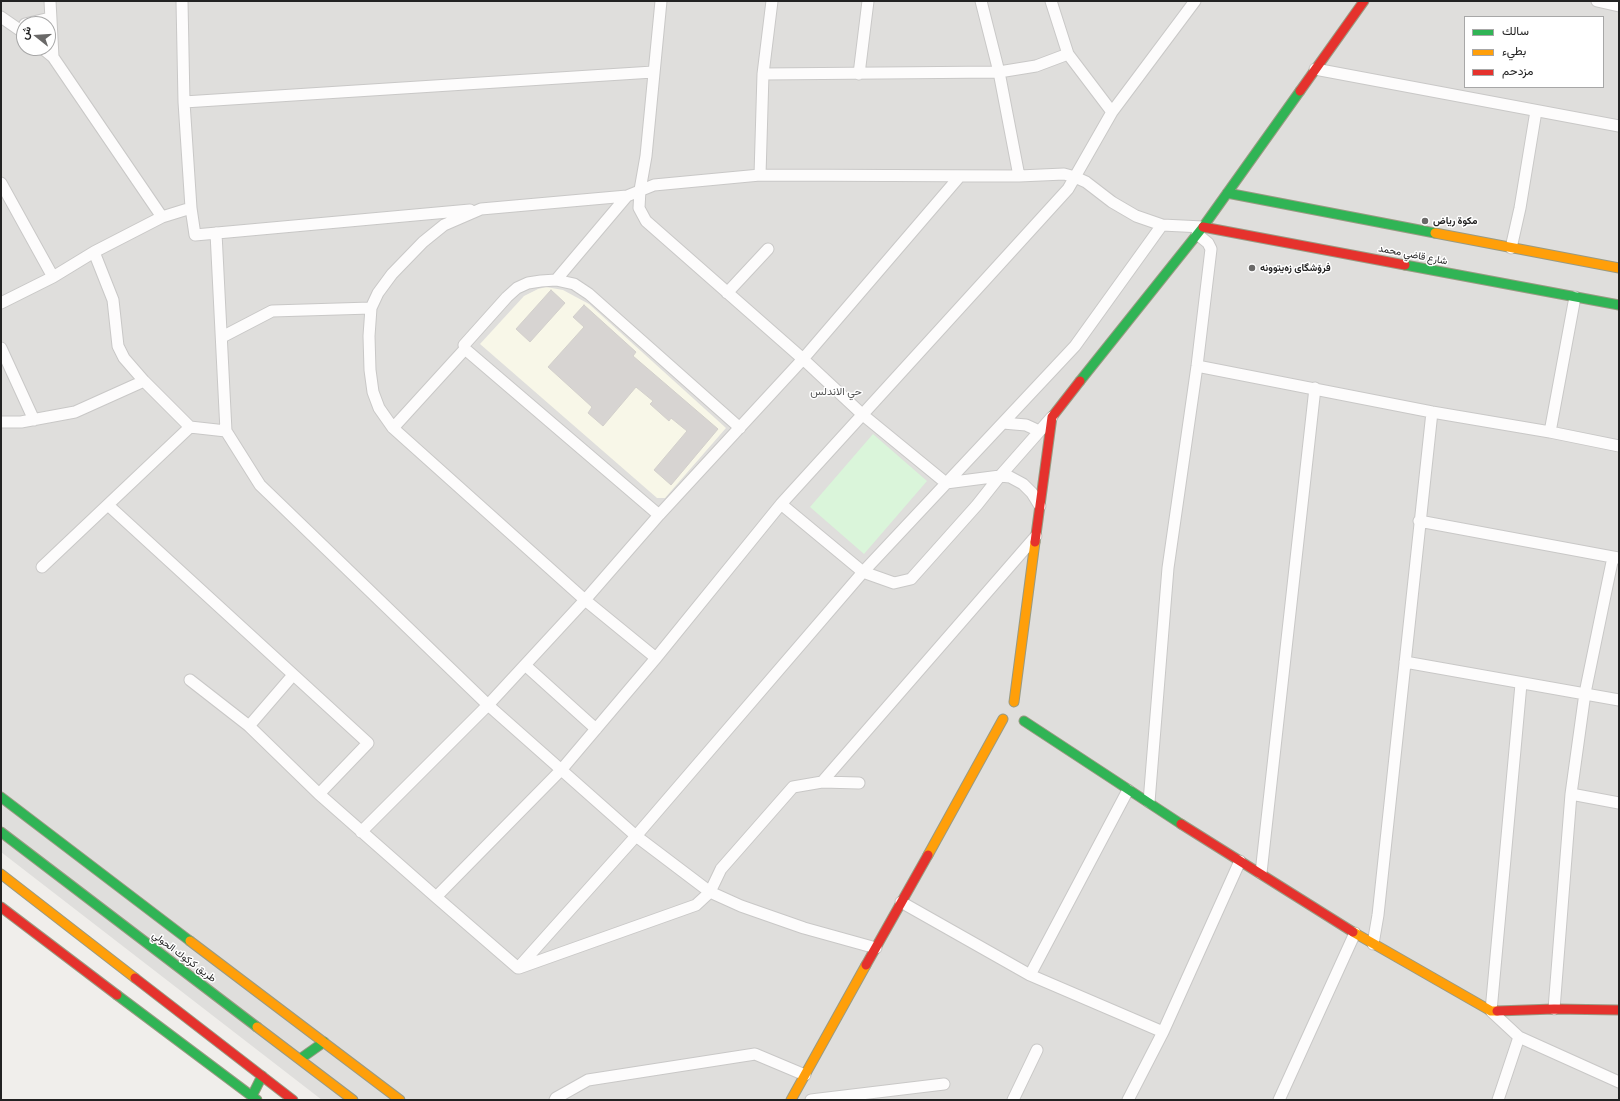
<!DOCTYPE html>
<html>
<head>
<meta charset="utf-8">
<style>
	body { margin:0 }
	#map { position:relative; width:1620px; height:1101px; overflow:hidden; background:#f0eeeb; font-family:"IBM Plex Sans",Vazirmatn,sans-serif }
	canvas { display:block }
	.frame { position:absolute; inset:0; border:2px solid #222; pointer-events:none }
	.legend { position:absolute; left:1464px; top:16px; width:140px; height:72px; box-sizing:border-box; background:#fff; border:1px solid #a7a7a7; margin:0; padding:5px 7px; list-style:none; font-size:12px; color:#222 }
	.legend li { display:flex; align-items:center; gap:8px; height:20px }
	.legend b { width:20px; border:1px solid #a7a7a7 }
	.north { position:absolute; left:16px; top:16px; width:40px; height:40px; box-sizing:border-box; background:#fff; border:1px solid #a7a7a7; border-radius:50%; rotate:287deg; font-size:11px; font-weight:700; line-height:16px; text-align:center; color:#222 }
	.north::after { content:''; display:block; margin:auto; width:14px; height:18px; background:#6a6968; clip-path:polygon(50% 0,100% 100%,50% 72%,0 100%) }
</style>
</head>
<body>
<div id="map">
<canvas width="1620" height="1101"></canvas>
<div class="frame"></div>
<ul class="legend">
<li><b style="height:5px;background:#30b455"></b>سالك</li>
<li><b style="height:5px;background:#ff9f0a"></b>بطيء</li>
<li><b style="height:5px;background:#e5322d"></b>مزدحم</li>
</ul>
<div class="north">ش</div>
</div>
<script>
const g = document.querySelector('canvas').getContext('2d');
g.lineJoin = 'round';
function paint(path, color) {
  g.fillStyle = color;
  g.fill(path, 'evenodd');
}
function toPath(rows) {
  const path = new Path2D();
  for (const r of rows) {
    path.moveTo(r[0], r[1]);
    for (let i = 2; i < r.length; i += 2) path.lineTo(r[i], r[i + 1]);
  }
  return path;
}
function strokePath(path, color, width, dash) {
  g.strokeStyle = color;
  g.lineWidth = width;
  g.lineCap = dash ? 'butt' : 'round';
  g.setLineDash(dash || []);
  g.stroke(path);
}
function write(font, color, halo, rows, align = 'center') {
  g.font = font + ' "IBM Plex Sans",Vazirmatn,sans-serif';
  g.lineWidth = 3;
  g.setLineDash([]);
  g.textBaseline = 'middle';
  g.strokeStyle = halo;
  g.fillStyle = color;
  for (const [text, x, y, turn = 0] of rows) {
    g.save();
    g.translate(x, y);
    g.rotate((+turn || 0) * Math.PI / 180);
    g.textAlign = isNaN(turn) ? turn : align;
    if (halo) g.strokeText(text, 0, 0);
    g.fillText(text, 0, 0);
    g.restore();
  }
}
paint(toPath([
	[1,1,1619,1,1619,1100,322,1100,1,852],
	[1465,17,1603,17,1603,87,1465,87],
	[24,24,48,24,48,48,24,48]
]), '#dfdedc');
paint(toPath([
	[546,287,563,290,589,304,726,428,665,498,657,498,480,344,524,296,538,289]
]), '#f8f7e8');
paint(toPath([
	[873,434,927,481,864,554,810,507]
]), '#daf5da');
const building = toPath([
	[551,290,565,303,530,342,516,329,551,290],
	[584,305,636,352,633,356,718,429,671,485,654,470,687,431,671,418,669,421,650,404,653,401,636,387,603,426,588,413,592,407,548,367,584,327,573,317,584,305]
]);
paint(building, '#d7d4d2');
strokePath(building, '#d3d0cc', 1);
const street = toPath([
	[50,1,53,57],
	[182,1,184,102,191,208,195,235,470,210],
	[661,1,646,156,640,190,639,208,646,221,803,359,863,415,946,483,1000,476,1010,477,1023,484,1032,493,1040,506],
	[981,1,999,72,1019,176],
	[1051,1,1068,54,1112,112],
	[1597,1,1619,6],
	[1,17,24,33],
	[25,24,50,18],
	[42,48,53,57,162,217],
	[1315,69,1619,126],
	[763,74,999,72,1036,66,1068,54],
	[859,74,868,1],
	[184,102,653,72],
	[760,175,763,74,772,1],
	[1,183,53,277],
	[216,233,226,431,260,485,488,705,636,836,710,892,741,906,804,928,876,948],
	[1511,248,1520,208,1536,111],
	[94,252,113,300,118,346,124,358,144,381,190,427,226,431],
	[556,280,627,196],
	[727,293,768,249],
	[1,303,53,277,94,252,162,217,191,208],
	[222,337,272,311,371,308],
	[1,348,34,420],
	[1197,366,1432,412,1550,432,1619,446],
	[1,422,21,422,75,412,144,381],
	[1003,423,1026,425,1039,431],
	[393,428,465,349],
	[1550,432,1575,297],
	[781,504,863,572,1075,346,1162,225],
	[108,505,368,743,319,794],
	[659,515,465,349,464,345,507,297,517,288,528,283,541,281,556,280,574,284,589,294,740,428],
	[1419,521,1618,558],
	[42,567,190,427],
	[656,658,585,600,393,428,379,408,373,392,370,370,369,336,371,308,378,293,392,274,423,242,444,225,481,209,627,196,654,185,760,175,1019,176,1064,174,1075,177,1086,182,1112,202,1136,216,1162,225,1203,227],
	[1405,662,1619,700],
	[525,665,596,729],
	[190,680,249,726,319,794,436,897,518,968],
	[1521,684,1491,1011,1519,1037,1619,1082],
	[249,726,293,675],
	[822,782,859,783],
	[1571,794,1619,803],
	[1149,802,1168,568,1197,366,1211,249,1208,243,1197,234],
	[361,832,488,705,585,600,659,515,803,359,960,176],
	[1261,873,1315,388],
	[436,897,562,769,656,658,781,504,1068,189,1112,112,1195,1],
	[901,902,1030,975,1163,1032],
	[1373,944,1378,915,1394,766,1432,412],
	[518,968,636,836,863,572,894,583,911,579,977,505,1000,476,1052,417],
	[519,968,696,905,710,892,721,869,793,787,822,782,1036,536],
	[1030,975,1128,790],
	[1554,1009,1571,794,1585,693,1613,557],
	[555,1100,556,1098,588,1080,755,1054,805,1075],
	[811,1100,944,1084],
	[1013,1100,1037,1050],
	[1128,1100,1163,1032,1240,861],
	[1279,1100,1355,933],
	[1498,1100,1519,1037]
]);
const fast = toPath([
	[1227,193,1435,233],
	[1405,265,1619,305],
	[1080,381,1203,227,1300,91],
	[1024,721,1181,824],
	[1,797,190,941],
	[1,832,257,1027],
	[117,995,257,1100],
	[300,1059,324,1042],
	[252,1096,262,1076]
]);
const slow = toPath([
	[1435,233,1619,268],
	[1014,702,1035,542],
	[928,855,1003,719],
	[1,874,135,978],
	[1353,932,1491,1011,1497,1011],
	[190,941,400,1100],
	[257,1027,353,1100],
	[791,1100,866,965]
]);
const jam = toPath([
	[1300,91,1364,1],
	[1203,227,1405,265],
	[1035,542,1052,417,1080,381],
	[1181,824,1353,932],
	[1,907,117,995],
	[866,965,928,855],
	[135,978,293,1100],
	[1497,1011,1554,1009,1619,1010]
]);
strokePath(street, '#c9c8c7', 13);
strokePath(fast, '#999a82', 11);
strokePath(slow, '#999a82', 11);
strokePath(jam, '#999a82', 11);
strokePath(street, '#fdfcfc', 11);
strokePath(fast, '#30b455', 9);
strokePath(slow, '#ff9f0a', 9);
strokePath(jam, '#e5322d', 9);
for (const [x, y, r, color] of [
	[1425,221,4,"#6a6968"],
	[1252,268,4,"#6a6968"]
]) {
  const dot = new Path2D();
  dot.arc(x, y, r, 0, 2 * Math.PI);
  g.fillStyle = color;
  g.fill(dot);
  strokePath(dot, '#fff', 1.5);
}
write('bold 10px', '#222', '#fff', [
	["مكوة رياض",1433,221],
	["فرۆشگای زەیتوونە",1260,268]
], 'left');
write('10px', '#222', '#fff', [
	["شارع قاضي محمد",1413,255,11],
	["طريق كركوك الحولي",184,957,37]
]);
write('11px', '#555', '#fff', [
	["حي الاندلس",836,392]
]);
</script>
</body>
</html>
